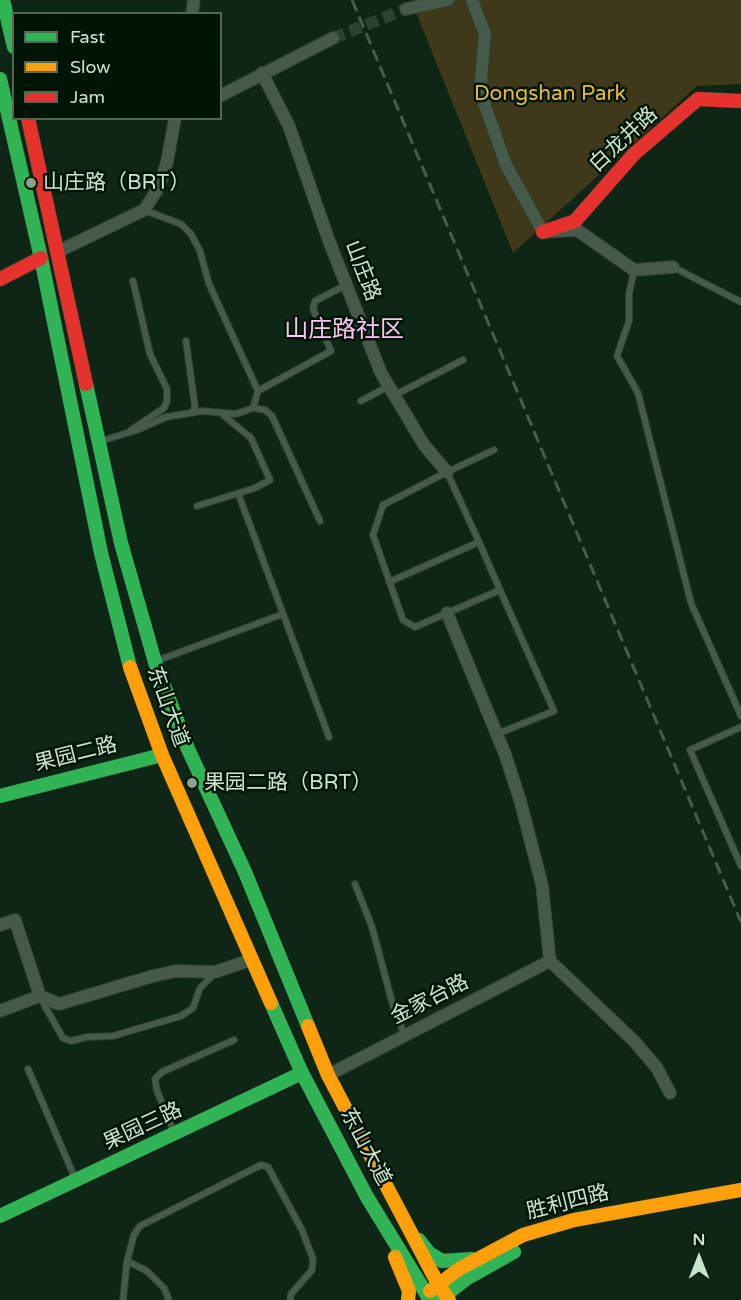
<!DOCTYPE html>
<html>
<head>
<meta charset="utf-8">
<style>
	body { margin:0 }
	#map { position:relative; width:741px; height:1300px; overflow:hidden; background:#0e2616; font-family:"Varela Round",sans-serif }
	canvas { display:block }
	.legend { position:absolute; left:12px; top:12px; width:210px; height:108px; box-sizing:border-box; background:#011506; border:2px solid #516856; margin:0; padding:8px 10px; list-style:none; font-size:18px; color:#c8e5cd }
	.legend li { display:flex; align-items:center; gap:12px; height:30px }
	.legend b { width:30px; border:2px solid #516856 }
	.north { position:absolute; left:669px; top:1228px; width:60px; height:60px; -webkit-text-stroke:4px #011506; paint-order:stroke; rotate:0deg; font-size:16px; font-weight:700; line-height:24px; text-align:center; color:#c8e5cd }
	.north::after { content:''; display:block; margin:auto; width:21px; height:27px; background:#c8e5cd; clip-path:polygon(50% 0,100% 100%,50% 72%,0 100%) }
</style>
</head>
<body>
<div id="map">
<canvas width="741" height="1300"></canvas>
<ul class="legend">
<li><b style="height:8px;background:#30b455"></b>Fast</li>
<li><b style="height:8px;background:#ff9f0a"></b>Slow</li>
<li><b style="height:8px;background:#e5322d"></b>Jam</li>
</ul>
<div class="north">N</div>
</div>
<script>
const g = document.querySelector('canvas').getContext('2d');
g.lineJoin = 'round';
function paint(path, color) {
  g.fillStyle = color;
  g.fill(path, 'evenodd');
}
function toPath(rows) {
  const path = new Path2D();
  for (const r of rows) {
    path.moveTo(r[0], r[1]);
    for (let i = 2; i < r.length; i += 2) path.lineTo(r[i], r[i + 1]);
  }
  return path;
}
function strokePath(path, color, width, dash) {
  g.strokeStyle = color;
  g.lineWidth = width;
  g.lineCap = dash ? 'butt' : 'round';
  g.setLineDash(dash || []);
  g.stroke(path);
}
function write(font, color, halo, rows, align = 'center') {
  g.font = font + ' "Varela Round","Noto Sans SC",sans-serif';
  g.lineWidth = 5;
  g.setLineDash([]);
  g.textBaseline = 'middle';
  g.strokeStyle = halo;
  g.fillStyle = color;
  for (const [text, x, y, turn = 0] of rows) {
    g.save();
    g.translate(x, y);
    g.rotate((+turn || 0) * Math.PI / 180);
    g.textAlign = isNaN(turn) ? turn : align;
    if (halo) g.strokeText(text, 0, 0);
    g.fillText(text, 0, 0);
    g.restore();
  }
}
paint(toPath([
	[411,0,741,0,741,84,697,86,513,253]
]), '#403919');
strokePath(toPath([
	[333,38,406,9]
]), '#2a4331', 12, [12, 6]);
const lane = toPath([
	[673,267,741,302],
	[634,270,629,294,629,321,617,356,638,393,691,603,741,716],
	[186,341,195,407,192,413],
	[258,391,331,351,313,309,315,301,346,285],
	[395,395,463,360],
	[361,401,389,386],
	[253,408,265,410,272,416,320,521],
	[131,430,164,408,167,401,167,389,150,354,133,281],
	[101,441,137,430,166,417,202,411,236,414,253,408,258,391,209,284,200,251,191,234,181,224,144,210],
	[447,472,494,450],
	[238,493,329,737],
	[197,506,255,488,270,480,251,438,222,414],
	[389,582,479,542],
	[159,660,283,614],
	[741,727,690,750,741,866],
	[497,734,554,711,500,590,479,542,452,483,447,472,383,505,373,535,403,620,415,627,500,590],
	[355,884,372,927,395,1013,405,1035],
	[41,999,63,1038,71,1041,87,1037,113,1036,181,1016,193,1008,200,988,215,973],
	[28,1069,75,1178],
	[174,1132,157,1091,155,1079,162,1072,234,1040],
	[127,1261,147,1271,164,1288,169,1300],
	[123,1300,127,1261,134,1235,140,1226,261,1165,268,1167,302,1230,313,1259,312,1270,291,1294,290,1300]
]);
const street = toPath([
	[472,0,485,34,480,91,506,165,543,232,577,230,634,270,673,267],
	[406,9,448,0],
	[192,14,194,0],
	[262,73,289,126,329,241,381,373,424,445,447,472],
	[220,96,333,38],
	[57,252,144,210,159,187,167,162,175,118],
	[447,613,505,754,520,800,542,885,550,961,634,1041,657,1068,670,1093],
	[0,925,15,920,40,996,59,1004,153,976,176,971,215,972,253,959],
	[0,1011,40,996],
	[328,1075,550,961]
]);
const fast = toPath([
	[3,0,14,47],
	[0,79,41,258,101,553,130,667],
	[86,384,121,543,155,662,188,749,245,872,308,1026],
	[0,796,162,755],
	[271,1003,302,1073,367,1197,430,1300],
	[0,1216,302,1073],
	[419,1240,429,1253,442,1261,472,1259],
	[439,1300,466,1279,514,1252]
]);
const slow = toPath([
	[130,667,162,755,271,1003],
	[308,1026,328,1075,438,1284,449,1300],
	[395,1257,409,1291,408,1300],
	[430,1291,459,1269,523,1235,574,1220,741,1190]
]);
const jam = toPath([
	[28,118,86,384],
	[543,232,575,221,634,154,698,99,741,101],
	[0,279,41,258]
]);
strokePath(lane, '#2c3e31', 8);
strokePath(street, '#2c3e31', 14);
strokePath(fast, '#2c3e31', 15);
strokePath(slow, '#2c3e31', 15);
strokePath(jam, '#2c3e31', 15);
strokePath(lane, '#465a4a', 6);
strokePath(street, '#465a4a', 12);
strokePath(fast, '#30b455', 14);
strokePath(slow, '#ff9f0a', 14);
strokePath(jam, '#e5322d', 14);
strokePath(toPath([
	[352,0,741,922]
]), '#495b4d', 3, [12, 6]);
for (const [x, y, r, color] of [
	[31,183,6,"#87a28d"],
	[192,783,6,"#87a28d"]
]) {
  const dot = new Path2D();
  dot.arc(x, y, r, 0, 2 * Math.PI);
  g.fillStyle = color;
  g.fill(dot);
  strokePath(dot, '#011506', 2);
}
write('21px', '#e6bb34', '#011506', [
	["Dongshan Park",550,94]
]);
write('21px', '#c8e5cd', '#011506', [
	["白龙井路",624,140,-43],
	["山庄路",362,271,69],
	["东山大道",167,707,70],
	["果园二路",76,755,-14],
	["金家台路",430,1000,-27],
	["果园三路",143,1127,-25],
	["东山大道",365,1147,62],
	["胜利四路",568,1203,-14]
]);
write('21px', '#c8e5cd', '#011506', [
	["山庄路（BRT）",43,183],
	["果园二路（BRT）",204,783]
], 'left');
write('24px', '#f8c6f2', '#011506', [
	["山庄路社区",344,331]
]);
</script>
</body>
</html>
